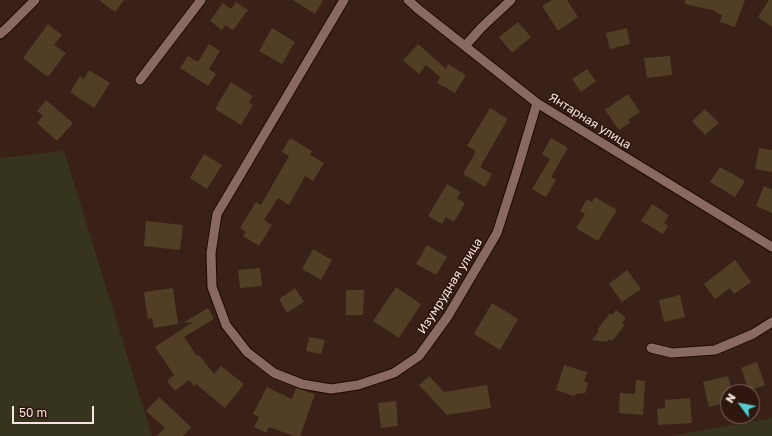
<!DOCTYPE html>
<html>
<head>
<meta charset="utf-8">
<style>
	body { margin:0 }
	#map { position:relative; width:772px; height:436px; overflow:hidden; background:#392118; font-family:"Golos Text",sans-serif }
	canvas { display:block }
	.north { position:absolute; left:720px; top:384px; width:40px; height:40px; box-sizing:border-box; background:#2f170f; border:1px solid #7f6962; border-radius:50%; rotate:302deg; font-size:11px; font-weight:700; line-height:16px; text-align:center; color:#f6e5df }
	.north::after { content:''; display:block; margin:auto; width:14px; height:18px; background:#51ccd3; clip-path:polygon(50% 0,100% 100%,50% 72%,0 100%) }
	.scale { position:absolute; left:12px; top:406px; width:82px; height:18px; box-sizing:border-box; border:2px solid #f6e5df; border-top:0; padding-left:5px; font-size:12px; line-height:14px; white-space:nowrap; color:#f6e5df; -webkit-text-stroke:3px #2f170f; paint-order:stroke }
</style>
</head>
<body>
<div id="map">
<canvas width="772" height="436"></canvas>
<div class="north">N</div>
<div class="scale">50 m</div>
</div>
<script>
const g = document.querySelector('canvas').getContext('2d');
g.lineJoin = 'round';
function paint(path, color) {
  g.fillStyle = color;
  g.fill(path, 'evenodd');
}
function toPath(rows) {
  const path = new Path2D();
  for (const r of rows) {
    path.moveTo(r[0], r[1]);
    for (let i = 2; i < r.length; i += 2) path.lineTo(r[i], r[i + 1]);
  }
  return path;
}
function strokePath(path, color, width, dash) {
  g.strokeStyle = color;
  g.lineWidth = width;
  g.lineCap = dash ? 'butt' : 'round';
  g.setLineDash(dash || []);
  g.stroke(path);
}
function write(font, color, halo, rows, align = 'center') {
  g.font = font + ' "Golos Text",sans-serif';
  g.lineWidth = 3.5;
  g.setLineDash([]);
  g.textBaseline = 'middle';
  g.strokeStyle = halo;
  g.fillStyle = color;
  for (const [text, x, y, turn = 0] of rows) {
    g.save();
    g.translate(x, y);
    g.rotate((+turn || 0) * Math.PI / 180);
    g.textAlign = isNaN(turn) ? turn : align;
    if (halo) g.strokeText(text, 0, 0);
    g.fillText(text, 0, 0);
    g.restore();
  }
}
paint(toPath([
	[64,151,152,436,0,436,0,158],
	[772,418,772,436,670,436]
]), '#36341d');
paint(toPath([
	[99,0,124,0,115,12],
	[293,0,323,0,315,14],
	[552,0,567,0,578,17,558,31,542,6],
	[685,0,745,0,735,27,720,22,722,15,715,12,716,11,685,4],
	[769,0,772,0,772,27,758,17],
	[236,2,248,10,233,30,225,25,222,30,210,21,223,3,231,9],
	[518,22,531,37,512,53,499,37],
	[48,24,62,35,54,45,66,53,48,77,23,58],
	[272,28,295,42,282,64,259,51],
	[627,28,630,44,610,49,606,33],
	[209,44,220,51,209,69,216,74,208,86,180,68,188,56,198,62],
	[418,44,446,69,448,64,466,75,455,93,437,83,440,77,426,65,419,74,403,60],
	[670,56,672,75,647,78,644,58],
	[587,69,596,81,581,92,572,79],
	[89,70,110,83,94,108,70,92,80,76,84,79],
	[231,82,253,96,249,102,253,105,241,125,215,109],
	[628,94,640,112,628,120,630,123,619,130,605,110],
	[46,100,73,123,57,141,37,123,43,116,37,111],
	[490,108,508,119,480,167,492,174,485,187,463,174,476,151,467,146],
	[705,109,719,123,705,135,692,121],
	[290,138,312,151,310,155,324,163,313,181,305,176,289,205,278,198,264,220,272,225,259,246,243,236,246,232,240,228,256,202,261,205,289,156,282,152],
	[551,138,568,148,551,177,556,180,546,197,532,189,550,159,542,154],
	[759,148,772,150,772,172,755,169],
	[204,154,222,165,207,189,190,178],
	[720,167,745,181,735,197,710,182],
	[447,184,461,192,457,198,465,203,454,222,446,217,442,224,428,216],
	[764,186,772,190,772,213,756,206],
	[595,197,617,210,598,241,576,228,585,214,580,211,587,199,592,202],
	[652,204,669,215,664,223,668,226,663,234,641,221],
	[146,221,183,225,180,250,144,246],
	[427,245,447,257,436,275,416,264],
	[313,249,332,260,321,280,302,269],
	[735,260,751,282,734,294,730,288,715,299,704,284],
	[260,268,262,286,240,288,238,270],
	[627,270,641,289,622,302,609,284],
	[396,287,421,304,399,338,373,321],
	[173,288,178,324,154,328,152,318,148,319,144,292],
	[295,288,304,302,287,313,279,299],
	[346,290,364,290,363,315,346,315],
	[680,295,685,317,664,322,659,300],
	[492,303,518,319,500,350,474,334],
	[208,308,214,319,184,337,197,356,199,355,214,374,221,366,244,384,225,408,196,384,194,386,189,380,175,391,167,381,174,375,155,347,193,322,183,323],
	[616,310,626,318,622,323,625,325,612,341,609,339,607,342,592,340,599,331,597,330,610,313,612,315],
	[309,337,325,340,321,354,306,351],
	[757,362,765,385,749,391,741,368],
	[564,365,587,372,584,381,588,383,585,393,576,394,574,396,556,390],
	[429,376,444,392,487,385,491,408,447,415,419,385],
	[728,376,732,392,728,392,728,402,709,407,703,382],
	[636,380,645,381,643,415,619,413,620,393,635,394],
	[267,387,292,399,296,388,315,394,300,436,294,436,269,427,266,433,254,427,259,417,253,414],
	[159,397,191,427,183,436,157,436,165,428,146,411],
	[690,398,692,423,658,425,657,409,665,408,665,400],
	[396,401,398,426,381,428,378,403]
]), '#523e25');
const street = toPath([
	[344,0,217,214,211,253,212,287,226,325,247,352,274,373,302,384,331,389,358,385,394,373,419,356,448,316,497,233,518,167,537,103],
	[408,0,418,9,537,103,772,247],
	[0,34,7,28,35,0],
	[465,46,482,27,511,0],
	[140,80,201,0],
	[651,348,672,353,715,350,753,334,772,322]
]);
strokePath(street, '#1f0904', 11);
strokePath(street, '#886a60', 9);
write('12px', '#f6e5df', '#2f170f', [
	["Янтарная улица",590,121,32],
	["Изумрудная улица",450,286,-58]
]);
</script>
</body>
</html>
